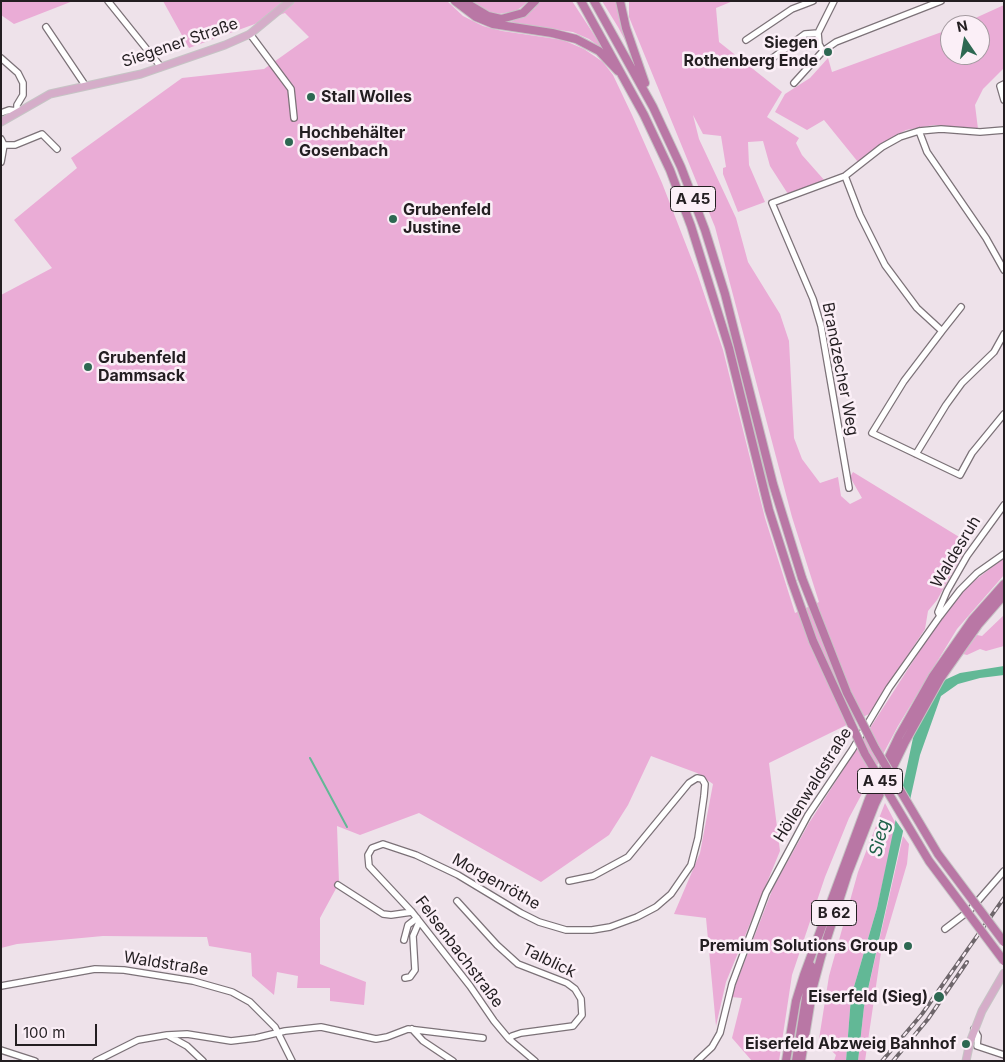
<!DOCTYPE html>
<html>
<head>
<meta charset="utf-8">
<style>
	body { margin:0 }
	#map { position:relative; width:1005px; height:1062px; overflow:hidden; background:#eee2ea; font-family:Inter,sans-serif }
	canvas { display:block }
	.frame { position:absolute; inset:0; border:2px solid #231e21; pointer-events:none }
	.north { position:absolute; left:940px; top:15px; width:50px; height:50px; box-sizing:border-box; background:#fbeff7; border:1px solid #a59ba1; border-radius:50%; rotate:348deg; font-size:14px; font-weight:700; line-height:20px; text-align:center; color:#231e21 }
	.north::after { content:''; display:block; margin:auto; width:18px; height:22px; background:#2d6852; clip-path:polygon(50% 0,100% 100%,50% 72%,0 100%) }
	.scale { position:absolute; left:15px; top:1024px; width:82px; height:22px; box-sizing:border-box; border:2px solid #231e21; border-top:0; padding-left:6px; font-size:15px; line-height:18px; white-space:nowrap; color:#231e21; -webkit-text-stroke:4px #fbeff7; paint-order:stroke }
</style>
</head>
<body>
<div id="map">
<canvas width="1005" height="1062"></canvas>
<div class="frame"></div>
<div class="north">N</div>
<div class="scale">100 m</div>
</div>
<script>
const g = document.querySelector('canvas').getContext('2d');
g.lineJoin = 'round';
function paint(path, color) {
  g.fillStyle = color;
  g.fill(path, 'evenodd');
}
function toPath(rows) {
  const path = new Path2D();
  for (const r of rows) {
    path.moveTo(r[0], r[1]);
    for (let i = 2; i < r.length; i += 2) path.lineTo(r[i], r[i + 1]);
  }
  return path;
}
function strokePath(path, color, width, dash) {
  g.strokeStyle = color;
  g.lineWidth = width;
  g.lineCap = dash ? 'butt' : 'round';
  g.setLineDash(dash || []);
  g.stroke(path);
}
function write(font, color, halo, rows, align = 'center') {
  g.font = font + ' Inter,sans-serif';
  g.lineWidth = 5;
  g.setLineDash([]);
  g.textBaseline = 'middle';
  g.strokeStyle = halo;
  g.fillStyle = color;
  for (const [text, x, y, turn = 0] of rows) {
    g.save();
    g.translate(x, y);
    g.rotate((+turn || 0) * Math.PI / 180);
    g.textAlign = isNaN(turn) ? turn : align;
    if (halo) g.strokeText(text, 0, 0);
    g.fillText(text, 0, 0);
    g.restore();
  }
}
paint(toPath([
	[1,1,73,1,14,24,1,15],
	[163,1,447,1,463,16,483,26,502,31,563,40,584,49,603,62,613,75,632,115,662,183,697,273,723,350,765,518,795,613,819,602,792,517,715,227,629,17,629,1,733,1,716,8,719,42,782,92,767,117,799,138,796,143,802,155,825,181,788,194,770,166,763,141,748,142,749,165,765,202,738,212,723,174,723,168,726,167,721,136,703,134,693,115,699,139,736,218,748,262,780,314,789,341,794,438,802,459,820,483,838,477,841,496,850,504,862,498,850,477,853,472,969,543,937,600,928,611,925,629,869,714,769,763,780,851,726,982,716,1026,706,918,674,914,700,853,713,784,697,773,651,756,628,805,609,835,541,882,419,813,360,835,337,826,339,883,320,918,320,964,366,982,364,1005,330,1001,330,988,297,988,298,976,277,972,274,995,252,976,251,953,209,946,207,937,103,936,17,944,1,948,1,295,52,268,14,220,77,168,71,158,182,78,264,69,309,37,285,13,189,48],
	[470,1,529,1,516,11,499,14,489,12],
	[539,1,572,1,604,50,589,39,573,32,509,23,535,8],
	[602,1,619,1,633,55,618,27],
	[1004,5,1004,68,983,89,975,105,978,129,934,125,906,130,880,145,858,162,824,120,807,130,775,112,785,94,810,78,828,58,832,72,950,29,950,55,980,55,980,25,960,25],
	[1004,558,1004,575,957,629,898,726,849,818,825,877,792,975,779,1061,752,1061,732,1038,742,998,731,997,773,888,809,823,935,627,965,588],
	[1004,615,1004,646,986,651,980,649,967,655,963,654,977,635,982,636],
	[885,803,896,824,877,908,851,997,846,1061,834,1061,836,1055,819,1039,829,976,858,872],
	[903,836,909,844,907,864,881,952,865,1061,858,1061,864,1007]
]), '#eaacd6');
paint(toPath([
	[1004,666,1004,675,980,678,958,684,941,696,920,755,864,1007,858,1061,846,1061,851,997,877,908,913,738,922,709,938,683,960,673]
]), '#62b896');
paint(toPath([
	[901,786,912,804,906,835,894,818]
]), '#eee2ea');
strokePath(toPath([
	[310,758,347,827]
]), '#62b896', 2);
const minor = toPath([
	[108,1,161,67],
	[46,27,85,85],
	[250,34,291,89,294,118],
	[746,40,792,9,813,1],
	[823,51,819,44,818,33,834,1],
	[1,58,18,73,23,83,23,95,17,105,17,111,9,110,1,113],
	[770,60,805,34,818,33],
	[794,83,823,51,836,42,941,1],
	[1004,84,1000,86,1004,100],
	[919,131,927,152,986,238,1004,270],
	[1,139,4,145,1,162],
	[4,145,15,145,42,134,57,149],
	[845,176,860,215,885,265,917,308,942,331,904,381,872,433,960,475,972,453,1004,414],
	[942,331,961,307],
	[916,454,946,405,962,383,994,352,1004,334],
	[849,488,821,326,813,299,772,203,845,176,882,147,900,137,919,131,941,129,980,132,1004,130],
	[940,616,938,612,947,591,967,556,1004,505],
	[338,885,383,914,391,915,412,912],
	[457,901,497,945,518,964,567,983,575,989,581,999,582,1015,573,1026,521,1033,512,1036,509,1039],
	[945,929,970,910,1004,871],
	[404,940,408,925,417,918],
	[405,978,410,977,415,970,413,936,419,922],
	[1,986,95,969,124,970,193,981,232,992,250,1002,275,1027,292,1061],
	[412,1029,423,1041,453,1061],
	[974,1029,978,1036,977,1046,1004,1055],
	[167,1035,187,1034,231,1041,256,1038,285,1031,321,1027,376,1039,387,1037,408,1029,483,1038],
	[1,1050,35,1061],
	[96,1061,138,1040,167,1035,187,1046,203,1061],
	[535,1061,509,1039,494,1021,470,986,412,912,369,866,368,855,372,848,383,844,416,855,458,875,521,913,539,922,566,930,592,930,610,927,637,917,656,907,671,894,691,865,698,838,704,796,705,784,702,779,697,778,689,783,628,857,593,876,569,881],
	[697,1061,712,1047,720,1033,732,984,766,893,808,815,852,750,889,688,940,616,960,590,977,573,1004,554]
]);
const major = toPath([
	[1,122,50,94,141,74,225,45,250,34,290,1],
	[966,1061,970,1042,982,1011,1004,973]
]);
const highway = toPath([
	[455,1,476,17,493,24,552,33,576,39,599,51,618,71],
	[463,1,488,16,501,19,523,13,535,1],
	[581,1,644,115,670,170,691,226,729,348,769,510,792,582],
	[594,1,653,107,681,167,705,230,725,294,773,484,802,578],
	[620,1,626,28,645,83],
	[786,1061,796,1001,804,975,869,799,899,736,933,676,972,620,1004,584],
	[796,1061,811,966],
	[801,1061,813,987,821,957,848,873,875,804,905,742,940,679,978,625,1004,595]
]);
strokePath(minor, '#7c7278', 8);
strokePath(major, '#c6c4c5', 9);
strokePath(highway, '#c6c4c5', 10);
strokePath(minor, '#fff', 5.5);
strokePath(major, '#d5adc9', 7);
strokePath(highway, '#b977a5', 8);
const rail = toPath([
	[882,1061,922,1014,1004,898],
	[893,1061,928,1019,967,962]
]);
strokePath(rail, '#6e666b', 4);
strokePath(rail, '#fbeff7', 2, [5.5]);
const highwayBridge = toPath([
	[802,578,847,693,875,748,938,854,1004,942],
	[792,582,813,641,865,754,929,861,1004,961]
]);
strokePath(highwayBridge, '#c6c4c5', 10, []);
strokePath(highwayBridge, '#b977a5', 8);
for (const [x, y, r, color] of [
	[828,52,5,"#2d6852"],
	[311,97,5,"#2d6852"],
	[289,142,5,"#2d6852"],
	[393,219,5,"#2d6852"],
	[88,367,5,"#2d6852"],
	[908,946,5,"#2d6852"],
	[939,997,6,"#2d6852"],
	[966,1044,5,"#2d6852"]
]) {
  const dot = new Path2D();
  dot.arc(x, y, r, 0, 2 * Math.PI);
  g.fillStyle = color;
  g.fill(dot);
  strokePath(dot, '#fbeff7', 2);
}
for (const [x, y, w] of [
	[693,199,45],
	[880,781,45],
	[834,913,45]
]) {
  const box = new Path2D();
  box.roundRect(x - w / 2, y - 12.5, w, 25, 4);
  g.fillStyle = '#fbeff7';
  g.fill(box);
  strokePath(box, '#231e21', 1);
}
write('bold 15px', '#231e21', null, [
	["A 45",693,199],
	["A 45",880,781],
	["B 62",834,913]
]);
write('16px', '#231e21', '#fbeff7', [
	["Siegener Straße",180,43,-19],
	["Brandzecher Weg",840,369,79],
	["Waldesruh",956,552,-59],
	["Höllenwaldstraße",813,785,-58],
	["Morgenröthe",496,882,29],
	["Felsenbachstraße",459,952,53],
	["Talblick",549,961,26],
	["Waldstraße",166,964,9]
]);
write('bold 16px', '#231e21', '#fbeff7', [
	["Siegen",818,43],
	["Rothenberg Ende",818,61],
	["Stall Wolles",321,97,"left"],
	["Hochbehälter",299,133,"left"],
	["Gosenbach",299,151,"left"],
	["Grubenfeld",403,210,"left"],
	["Justine",403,228,"left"],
	["Grubenfeld",98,358,"left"],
	["Dammsack",98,376,"left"],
	["Premium Solutions Group",898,946],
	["Eiserfeld (Sieg)",928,997],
	["Eiserfeld Abzweig Bahnhof",956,1044]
], 'right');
write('italic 18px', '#1e6149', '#fbeff7', [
	["Sieg",880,838,-76]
]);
</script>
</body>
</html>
